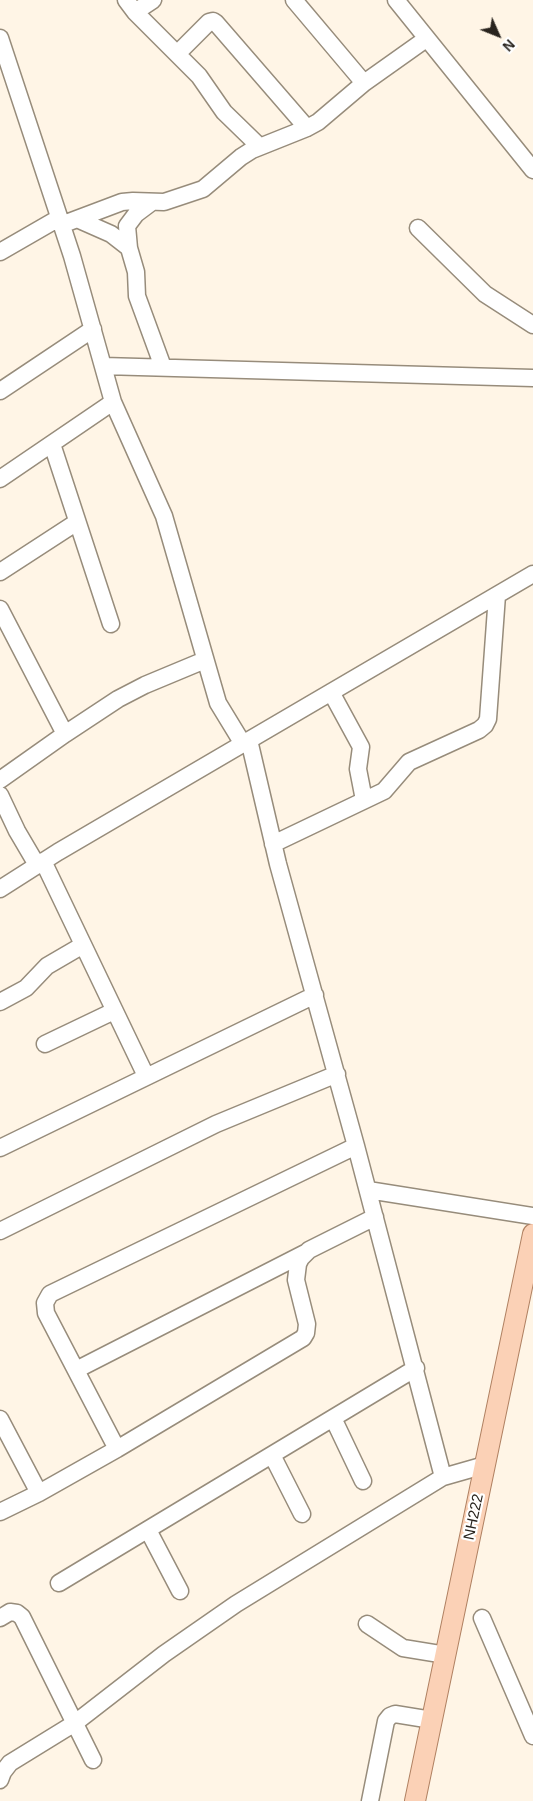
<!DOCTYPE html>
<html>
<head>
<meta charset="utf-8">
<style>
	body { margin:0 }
	#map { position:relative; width:533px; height:1801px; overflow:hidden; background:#fff5e6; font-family:Helvetica,sans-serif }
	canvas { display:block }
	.north { position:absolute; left:473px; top:10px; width:50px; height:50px; -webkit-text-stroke:4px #fff; paint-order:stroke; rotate:134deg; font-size:14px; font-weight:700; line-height:20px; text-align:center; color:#29241e }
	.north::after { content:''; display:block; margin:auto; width:18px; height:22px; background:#29241e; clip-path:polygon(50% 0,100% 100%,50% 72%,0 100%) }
</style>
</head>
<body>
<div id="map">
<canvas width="533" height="1801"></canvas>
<div class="north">N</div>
</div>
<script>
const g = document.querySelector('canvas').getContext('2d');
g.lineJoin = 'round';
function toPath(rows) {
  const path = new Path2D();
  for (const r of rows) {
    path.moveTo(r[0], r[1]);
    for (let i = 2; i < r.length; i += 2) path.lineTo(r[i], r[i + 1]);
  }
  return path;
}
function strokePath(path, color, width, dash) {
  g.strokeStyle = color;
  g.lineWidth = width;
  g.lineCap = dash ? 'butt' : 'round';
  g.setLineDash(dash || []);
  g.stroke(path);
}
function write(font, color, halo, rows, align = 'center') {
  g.font = font + ' Helvetica,sans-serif';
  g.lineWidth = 4.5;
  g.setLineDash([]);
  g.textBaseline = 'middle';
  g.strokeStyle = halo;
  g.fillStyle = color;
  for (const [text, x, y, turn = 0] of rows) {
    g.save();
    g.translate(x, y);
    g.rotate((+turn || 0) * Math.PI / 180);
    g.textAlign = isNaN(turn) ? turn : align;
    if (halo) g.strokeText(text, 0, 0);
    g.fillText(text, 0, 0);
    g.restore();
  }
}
const minor = toPath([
	[126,0,135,12,199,76,224,112,259,146],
	[294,0,364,83],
	[396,0,533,170],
	[135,12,153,0],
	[0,38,72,256,113,402,164,516,218,703,243,744],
	[177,54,209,22,213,21,216,23,307,128],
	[77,219,111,234,129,248,136,272,137,296,163,367],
	[61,225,122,202,133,201,164,202,203,189,241,157,252,150,307,128,318,122,364,83,426,39],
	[418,228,485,294,533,325],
	[129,248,127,226,136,214,152,202],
	[0,252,59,218],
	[103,366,533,378],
	[0,391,93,329],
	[52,444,111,624],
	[0,479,113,402],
	[0,572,77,522],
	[0,609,65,734],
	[331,692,361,747,358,769,364,800],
	[249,740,278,864,356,1146,443,1477],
	[0,780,65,734,118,699,145,685,205,660],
	[0,795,17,831,37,865],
	[273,844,384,791,409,762,479,730,485,725,488,719,497,595],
	[43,861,146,1076],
	[0,889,58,852,533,574],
	[0,1002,26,988,47,966,83,945],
	[45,1044,114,1011],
	[0,1148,315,995],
	[368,1190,533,1216],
	[0,1231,216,1124,337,1074],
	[76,1370,305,1253],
	[333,1418,363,1481],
	[0,1419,39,1493],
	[117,1449,46,1313,45,1303,50,1294,356,1146],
	[272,1455,302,1514],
	[0,1512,39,1493,117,1449,303,1338,306,1333,307,1324,296,1280,298,1264,301,1258,309,1250,375,1217],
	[148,1530,180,1591],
	[59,1583,416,1368],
	[0,1618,10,1612,17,1613,22,1617,93,1760],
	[482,1618,533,1736],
	[367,1624,403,1648,446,1655],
	[0,1780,3,1772,10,1763,75,1723,164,1654,236,1604,443,1477,485,1465],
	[370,1801,386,1721,390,1716,395,1714,432,1720]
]);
const major = toPath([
	[415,1801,533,1234]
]);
strokePath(minor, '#978c7b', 19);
strokePath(major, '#b08162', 22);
strokePath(minor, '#fff', 16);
strokePath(major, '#fbd1b6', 20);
write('15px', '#29241e', '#fff', [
	["NH222",474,1517,-78]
]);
</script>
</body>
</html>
